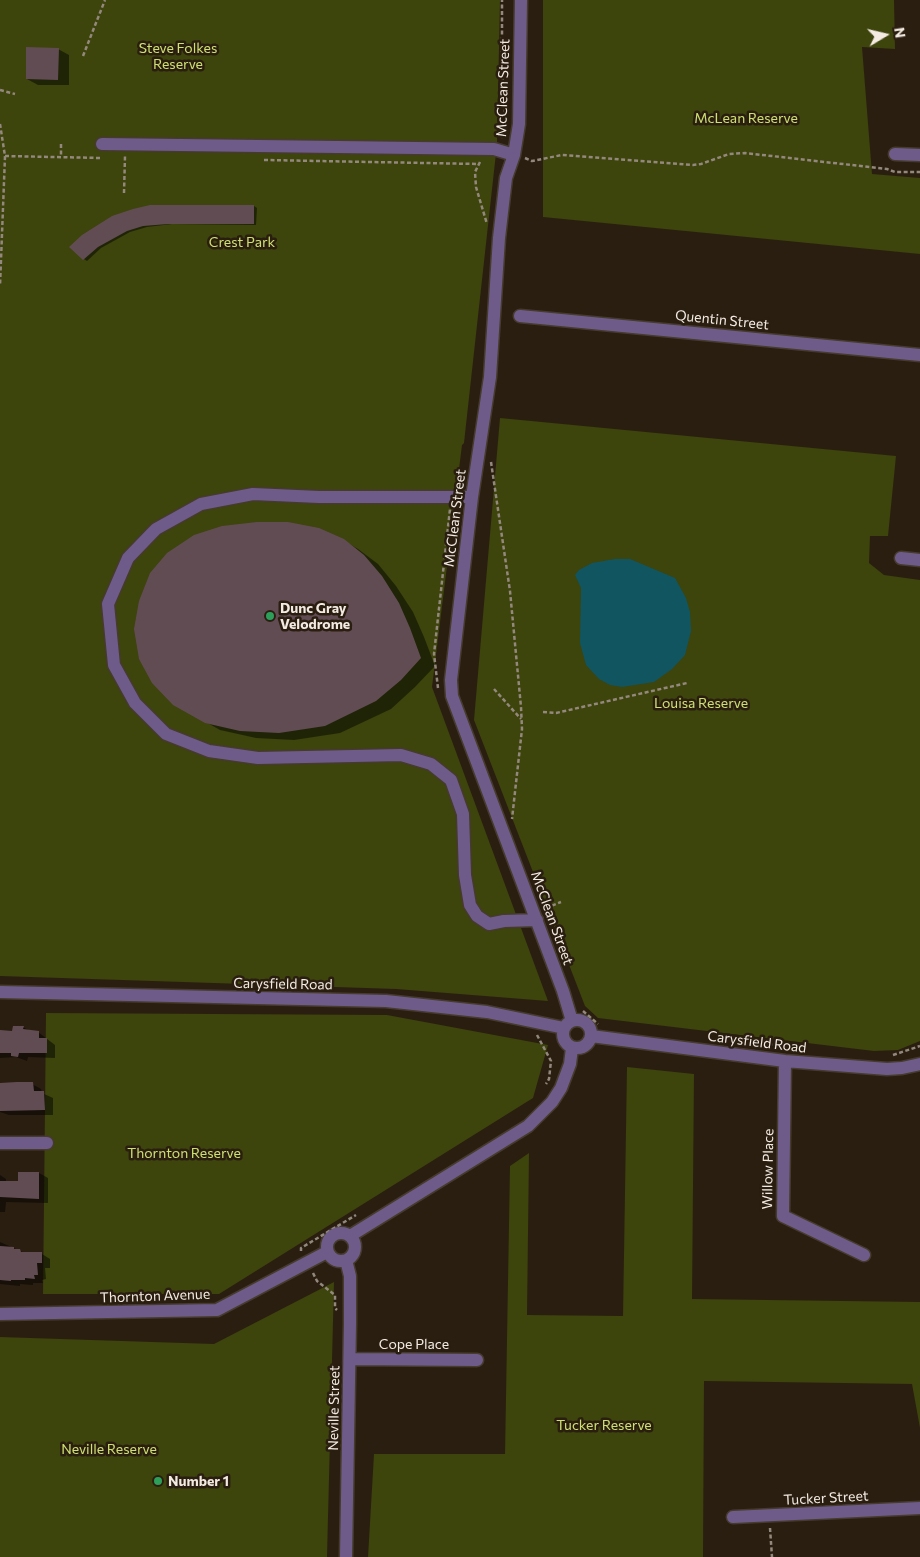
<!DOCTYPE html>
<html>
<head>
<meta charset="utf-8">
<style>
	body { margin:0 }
	#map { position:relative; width:920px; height:1557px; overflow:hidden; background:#2a1e10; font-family:Commissioner,sans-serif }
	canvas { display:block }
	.north { position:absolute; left:860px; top:10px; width:50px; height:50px; -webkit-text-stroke:4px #2a1e10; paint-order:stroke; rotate:81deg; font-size:14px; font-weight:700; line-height:20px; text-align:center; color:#f3eae1 }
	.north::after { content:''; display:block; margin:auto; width:18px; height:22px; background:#f3eae1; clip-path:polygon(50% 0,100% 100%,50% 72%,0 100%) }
</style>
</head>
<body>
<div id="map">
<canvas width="920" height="1557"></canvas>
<div class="north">N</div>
</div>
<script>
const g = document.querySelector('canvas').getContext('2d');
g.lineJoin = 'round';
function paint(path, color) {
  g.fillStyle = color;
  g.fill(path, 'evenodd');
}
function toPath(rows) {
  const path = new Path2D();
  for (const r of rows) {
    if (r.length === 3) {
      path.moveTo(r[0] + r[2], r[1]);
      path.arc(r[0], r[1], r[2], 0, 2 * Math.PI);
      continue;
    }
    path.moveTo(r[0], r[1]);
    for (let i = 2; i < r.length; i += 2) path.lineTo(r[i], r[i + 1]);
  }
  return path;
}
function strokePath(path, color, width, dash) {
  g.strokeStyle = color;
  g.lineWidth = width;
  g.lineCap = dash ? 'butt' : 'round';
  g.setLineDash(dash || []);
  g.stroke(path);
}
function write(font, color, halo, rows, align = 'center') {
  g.font = font + ' Commissioner,sans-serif';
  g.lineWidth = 5;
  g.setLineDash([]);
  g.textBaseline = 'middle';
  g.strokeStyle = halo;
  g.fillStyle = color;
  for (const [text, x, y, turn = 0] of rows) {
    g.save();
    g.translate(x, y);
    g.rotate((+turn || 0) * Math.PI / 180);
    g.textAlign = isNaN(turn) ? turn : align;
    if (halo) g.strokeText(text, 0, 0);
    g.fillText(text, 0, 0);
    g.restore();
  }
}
paint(toPath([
	[0,0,500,0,497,144,464,443,462,445,432,687,548,1001,396,989,0,976],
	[543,0,894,0,895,49,862,47,872,174,920,178,920,254,543,217],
	[500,418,896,456,888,536,870,536,869,563,884,575,920,580,920,1041,898,1050,874,1051,598,1018,585,1006,474,720],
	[46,1013,387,1015,548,1045,533,1098,219,1294,43,1294],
	[627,1067,694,1074,692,1299,920,1302,920,1428,912,1384,704,1381,703,1557,368,1557,374,1454,505,1454,510,1166,529,1153,527,1315,623,1316],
	[334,1282,327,1557,0,1557,0,1337,214,1344]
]), '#3d440c');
paint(toPath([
	[615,559,630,559,675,578,686,598,690,612,691,631,685,655,672,669,654,682,622,687,610,685,599,679,586,665,580,643,581,588,575,575,579,570,592,563]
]), '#115560');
paint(toPath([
	[58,49,69,55,69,85,38,85,27,79],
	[254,206,257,208,256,225,172,224,147,227,130,232,101,248,87,261,84,259,83,236],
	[343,540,358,549,378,564,396,586,413,612,424,637,435,666,415,687,391,709,340,733,294,740,256,738,220,730,174,704],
	[23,1027,30,1031,38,1032,55,1045,55,1058,28,1057,27,1061,16,1057,0,1058,0,1031,14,1032],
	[0,1084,32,1084,41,1089,42,1093,53,1098,53,1115,9,1115,0,1112],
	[39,1173,48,1178,48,1203,6,1202,5,1212,0,1212,0,1175,6,1179,6,1182,20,1182],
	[0,1242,25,1253,42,1254,50,1259,50,1268,45,1268,46,1279,42,1280,43,1283,33,1283,33,1285,20,1284,20,1286,0,1284]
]), '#0007');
paint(toPath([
	[26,47,59,48,58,80,26,79],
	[150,205,254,205,254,224,168,224,143,226,127,231,98,247,83,260,69,247,82,235,112,216,133,209],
	[257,522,288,522,319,528,344,539,364,555,382,576,399,603,410,628,421,658,401,680,376,701,325,726,279,733,240,731,205,723,173,705,152,683,139,659,134,629,139,601,150,573,167,553,194,535,222,526],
	[13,1026,24,1026,23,1029,39,1031,39,1038,47,1038,47,1053,19,1053,18,1057,11,1056,11,1053,0,1053,0,1030,12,1031],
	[17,1082,33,1082,34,1091,44,1091,45,1110,0,1111,0,1083],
	[18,1172,39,1172,39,1199,0,1197,0,1181,18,1181],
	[0,1246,14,1247,14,1249,20,1249,21,1252,42,1252,42,1263,37,1263,38,1275,34,1275,35,1279,25,1278,25,1280,11,1280,11,1281,0,1280]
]), '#624c53');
const minor = toPath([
	[521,0,519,124,514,155,506,178,499,238,490,377,472,497,451,680,452,696,563,991,572,1021],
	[102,144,494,149,514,155],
	[895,154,920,155],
	[520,316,920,355],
	[472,497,319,497,253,494,201,504,156,529,128,558,108,604,114,665,135,703,166,734,209,751,258,758,401,755,431,764,451,780,463,814,465,875,470,905,477,916,489,924,504,921,537,920],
	[901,558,920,560],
	[0,992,386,1001,487,1012,564,1028],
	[577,1034,14],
	[591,1036,785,1061,887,1069,902,1068,920,1064],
	[785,1061,783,1216,864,1255],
	[0,1143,47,1143],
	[341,1247,14],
	[350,1236,528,1126,552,1102,561,1088,570,1064,572,1048],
	[346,1260,350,1276,350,1323,346,1557],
	[0,1314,217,1310,327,1252],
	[350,1359,477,1360],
	[733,1517,920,1508]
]);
strokePath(minor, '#463b2d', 15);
strokePath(toPath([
	[83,56,105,0],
	[0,90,15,94],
	[0,124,5,156,0,286],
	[501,138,505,118,502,68,502,0],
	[61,144,61,157],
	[5,156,101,158],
	[525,158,532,161,562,155,693,165,701,164,729,154,745,153,887,169,895,172,920,172],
	[264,160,479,164],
	[480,162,475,172,476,187,487,224],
	[124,193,125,156],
	[491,462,510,591,521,707,522,729,512,819],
	[438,688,434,654,450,509],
	[494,689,521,719],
	[543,712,556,713,687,683],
	[546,908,561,902],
	[583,1011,598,1024],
	[537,1035,551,1061,549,1079,546,1084],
	[769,1044,806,1048],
	[893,1055,920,1046],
	[301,1251,301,1248,356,1215],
	[313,1273,317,1281,335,1295,335,1308,337,1310],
	[770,1528,772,1557]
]), '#93887d', 2.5, [4, 2.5]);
strokePath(minor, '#6e5b8a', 12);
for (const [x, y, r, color] of [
	[270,616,5,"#2e9e5b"],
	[158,1481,5,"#2e9e5b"]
]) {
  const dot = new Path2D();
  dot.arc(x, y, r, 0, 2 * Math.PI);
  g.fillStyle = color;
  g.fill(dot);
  strokePath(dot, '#2a1e10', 2);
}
write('14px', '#cee06f', '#2a1e10', [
	["Steve Folkes",178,48],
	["Reserve",178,64],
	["McLean Reserve",746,118],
	["Crest Park",242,242],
	["Louisa Reserve",701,703],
	["Thornton Reserve",184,1153],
	["Tucker Reserve",604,1425],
	["Neville Reserve",109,1449]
]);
write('14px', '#f3eae1', '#2a1e10', [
	["McClean Street",503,88,-88],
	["Quentin Street",722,320,6],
	["McClean Street",455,518,-83],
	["McClean Street",552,918,70],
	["Carysfield Road",283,984,1],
	["Carysfield Road",757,1042,7],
	["Willow Place",768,1169,-89],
	["Thornton Avenue",155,1296,-2],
	["Cope Place",414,1344],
	["Neville Street",334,1408,-89],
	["Tucker Street",826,1498,-3]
]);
write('bold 14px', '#f3eae1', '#2a1e10', [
	["Dunc Gray",280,608],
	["Velodrome",280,624],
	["Number 1",168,1481]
], 'left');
</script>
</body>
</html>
